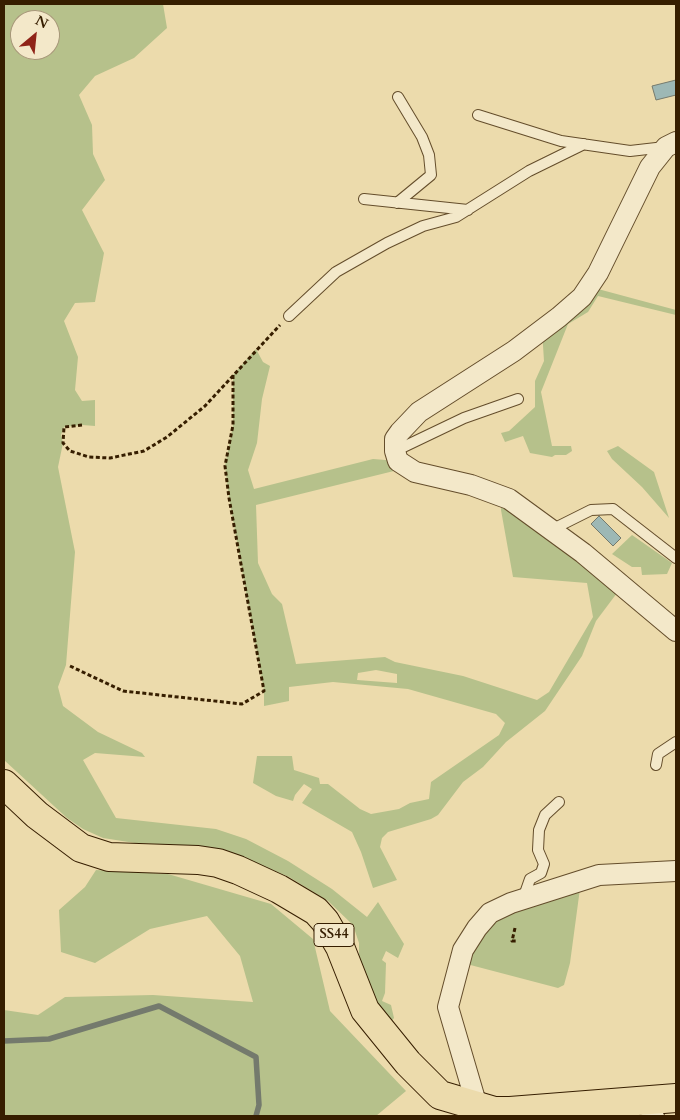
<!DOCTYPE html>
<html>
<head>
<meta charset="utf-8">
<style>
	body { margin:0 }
	#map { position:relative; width:680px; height:1120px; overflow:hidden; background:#ecdbac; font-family:Cardo,serif }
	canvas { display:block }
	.frame { position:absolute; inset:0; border:5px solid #361e00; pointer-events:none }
	.north { position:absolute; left:10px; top:10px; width:50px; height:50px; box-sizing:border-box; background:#f3e8c9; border:1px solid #a79779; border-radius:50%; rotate:28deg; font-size:14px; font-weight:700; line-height:20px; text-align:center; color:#361e00 }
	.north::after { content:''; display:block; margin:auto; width:18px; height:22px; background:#8f2418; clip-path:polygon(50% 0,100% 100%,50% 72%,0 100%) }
</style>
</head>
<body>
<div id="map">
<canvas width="680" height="1120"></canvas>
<div class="frame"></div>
<div class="north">N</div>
</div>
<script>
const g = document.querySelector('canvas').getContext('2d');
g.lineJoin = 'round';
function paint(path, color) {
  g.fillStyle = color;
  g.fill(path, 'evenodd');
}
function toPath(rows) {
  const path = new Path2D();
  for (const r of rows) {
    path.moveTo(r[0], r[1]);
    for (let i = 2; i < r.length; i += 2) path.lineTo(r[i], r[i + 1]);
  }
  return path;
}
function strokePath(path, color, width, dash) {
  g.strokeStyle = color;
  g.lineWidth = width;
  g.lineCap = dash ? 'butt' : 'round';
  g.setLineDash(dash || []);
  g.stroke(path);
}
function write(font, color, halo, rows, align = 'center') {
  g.font = font + ' Cardo,serif';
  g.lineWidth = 4;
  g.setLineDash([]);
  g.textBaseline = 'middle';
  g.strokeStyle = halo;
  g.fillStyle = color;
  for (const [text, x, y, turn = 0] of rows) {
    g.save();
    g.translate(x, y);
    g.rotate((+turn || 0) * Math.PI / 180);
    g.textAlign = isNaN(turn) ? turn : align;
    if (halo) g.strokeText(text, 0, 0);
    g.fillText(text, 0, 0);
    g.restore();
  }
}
paint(toPath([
	[4,4,163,4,167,28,134,58,95,76,79,95,92,125,93,154,105,180,82,210,104,253,95,302,75,303,64,321,78,357,75,390,82,401,95,400,95,426,82,425,64,427,61,435,63,443,58,467,75,552,66,665,58,687,63,706,98,732,142,753,145,757,95,753,83,760,116,818,216,829,246,839,288,861,332,889,367,917,378,902,404,944,398,958,386,951,382,960,386,963,385,993,382,1001,391,1005,394,1018,389,1024,378,1009,359,960,359,943,353,925,328,901,289,877,228,851,202,846,135,843,103,838,83,829,67,818,4,760],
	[20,20,50,20,50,50,20,50],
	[598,289,676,310,676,315,598,296,588,312,568,324,541,392,552,446,571,446,572,451,566,455,555,455,552,457,530,453,523,436,505,442,501,433,509,431,535,407,535,381,544,361,542,330],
	[256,349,263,362,270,366,262,399,257,443,248,470,254,489,373,459,398,461,406,468,256,505,258,563,272,594,282,604,296,664,385,657,395,662,463,676,537,700,549,692,593,617,587,583,513,577,501,510,502,496,617,593,596,621,582,656,545,711,506,742,483,767,463,782,438,815,431,819,388,832,382,838,380,847,397,880,373,888,361,852,352,832,302,803,312,789,304,784,295,795,293,801,276,796,253,783,257,756,292,756,294,770,319,778,320,784,328,784,360,809,371,814,399,809,410,803,429,799,431,782,499,735,505,723,496,714,408,689,333,682,289,687,289,701,264,706,264,691,229,498,225,466,233,425,233,375],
	[376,670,397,674,397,683,357,680,358,673],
	[618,446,654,472,669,518,642,487,612,459,607,451],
	[632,535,672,563,667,574,642,575,641,567,632,567,612,554],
	[96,870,168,874,271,904,313,939,330,1011,406,1091,376,1116,4,1116,4,1010,38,1015,65,997,153,995,253,1002,240,956,207,916,150,929,95,963,61,952,59,910,85,887],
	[581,881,570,963,564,985,558,988,459,962,477,928]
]), '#b6c18b');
const water = toPath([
	[676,80,676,95,656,100,652,86,676,80],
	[599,516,621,538,613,546,591,524,599,516]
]);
paint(water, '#9db8b5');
strokePath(water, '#747a6d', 1);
strokePath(toPath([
	[4,1041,49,1039,159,1006,256,1057,259,1105,256,1116]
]), '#747a6d', 5.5);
const service = toPath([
	[478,115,561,141,630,151,665,147],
	[364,199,468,210],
	[397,203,431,175,429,155,422,137,398,97],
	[289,316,336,272,387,243,423,226,456,217,529,171,584,144],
	[395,451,464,418,518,399],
	[551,530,591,510,613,509,676,558],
	[656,765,658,754,676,742],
	[523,899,530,879,541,873,544,864,538,850,539,830,545,815,559,802],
	[641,1109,659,1116]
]);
const minor = toPath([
	[676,142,666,147,650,167,598,273,582,297,559,317,514,351,419,412,400,432,395,439,395,451,398,461,415,472,471,485,509,499,583,553,676,631],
	[477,1106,448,1007,463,950,477,928,490,913,511,903,599,875,676,871]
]);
const primary = toPath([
	[4,784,37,815,81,848,109,857,198,860,218,863,238,870,279,889,316,911,325,921,340,947,365,1010,408,1063,440,1095,494,1111,510,1111,676,1098]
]);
strokePath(service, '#644d2b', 12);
strokePath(minor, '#644d2b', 22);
strokePath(primary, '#361e00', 30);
strokePath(toPath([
	[82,425,64,427,63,443,70,451,89,457,110,458,144,451,167,437,205,406,280,325],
	[70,666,123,691,242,704,264,691,229,498,225,466,233,425,233,375],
	[515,928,512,941,517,941]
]), '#361e00', 3, [4, 2.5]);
strokePath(service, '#f3e8c9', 10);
strokePath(minor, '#f3e8c9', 20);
strokePath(primary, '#ecdbac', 28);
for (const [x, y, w] of [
	[334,935,40]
]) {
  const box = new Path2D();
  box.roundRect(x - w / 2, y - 11.5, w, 23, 4);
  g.fillStyle = '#f3e8c9';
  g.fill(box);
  strokePath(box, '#361e00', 1);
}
write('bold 14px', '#361e00', null, [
	["SS44",334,935]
]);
</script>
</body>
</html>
